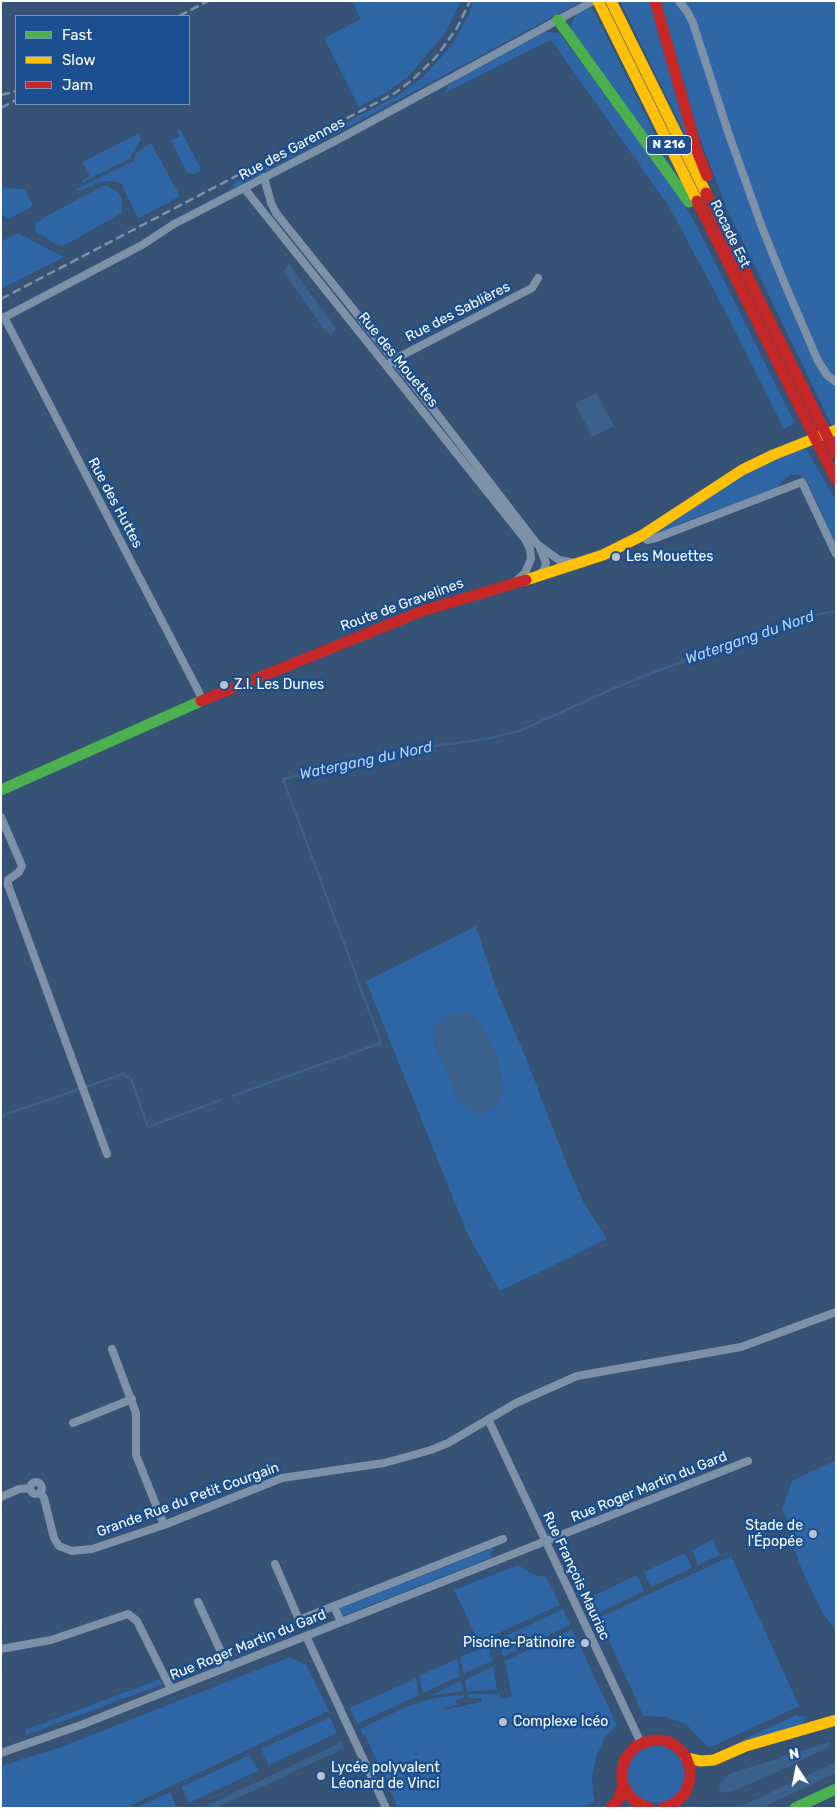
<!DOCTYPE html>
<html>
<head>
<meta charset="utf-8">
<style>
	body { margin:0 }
	#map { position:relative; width:837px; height:1809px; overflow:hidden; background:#365274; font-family:Rubik,sans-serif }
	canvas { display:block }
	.frame { position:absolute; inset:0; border:2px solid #fff; pointer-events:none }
	.legend { position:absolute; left:15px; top:15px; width:175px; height:90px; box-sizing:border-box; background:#1b4f8f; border:1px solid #7695bc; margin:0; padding:6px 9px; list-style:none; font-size:15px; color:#fff }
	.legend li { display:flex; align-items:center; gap:10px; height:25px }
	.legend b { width:25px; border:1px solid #7695bc }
	.north { position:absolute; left:772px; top:1744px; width:50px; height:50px; -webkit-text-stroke:4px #1b4f8f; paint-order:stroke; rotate:349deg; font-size:14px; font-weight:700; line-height:20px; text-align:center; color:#fff }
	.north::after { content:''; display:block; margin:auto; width:18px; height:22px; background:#fff; clip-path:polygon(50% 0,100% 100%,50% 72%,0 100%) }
</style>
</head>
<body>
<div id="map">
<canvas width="837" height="1809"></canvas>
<div class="frame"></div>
<ul class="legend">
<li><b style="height:6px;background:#4caf50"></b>Fast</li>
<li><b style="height:6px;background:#ffc107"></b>Slow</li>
<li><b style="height:6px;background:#c62828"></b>Jam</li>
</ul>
<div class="north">N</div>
</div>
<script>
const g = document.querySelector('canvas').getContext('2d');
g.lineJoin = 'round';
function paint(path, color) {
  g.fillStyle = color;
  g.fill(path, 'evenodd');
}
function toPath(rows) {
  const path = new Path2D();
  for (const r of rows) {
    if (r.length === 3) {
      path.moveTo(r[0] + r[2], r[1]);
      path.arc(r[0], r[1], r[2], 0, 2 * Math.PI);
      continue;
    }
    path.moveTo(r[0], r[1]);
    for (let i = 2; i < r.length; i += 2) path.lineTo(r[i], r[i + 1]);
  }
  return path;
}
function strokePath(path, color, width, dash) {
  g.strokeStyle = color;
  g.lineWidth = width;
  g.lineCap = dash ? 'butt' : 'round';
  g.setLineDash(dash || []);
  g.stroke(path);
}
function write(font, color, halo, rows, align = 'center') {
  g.font = font + ' Rubik,sans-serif';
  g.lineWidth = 5;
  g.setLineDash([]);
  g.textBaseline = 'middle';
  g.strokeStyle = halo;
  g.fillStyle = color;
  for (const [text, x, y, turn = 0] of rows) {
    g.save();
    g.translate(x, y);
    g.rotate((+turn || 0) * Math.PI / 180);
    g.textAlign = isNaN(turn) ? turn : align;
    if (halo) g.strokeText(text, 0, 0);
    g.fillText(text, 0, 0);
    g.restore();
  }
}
paint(toPath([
	[352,1,461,1,445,33,408,77,385,93,359,107,324,38,361,19],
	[473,1,582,1,229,191,235,183,245,176,397,96,423,77,451,46,469,14],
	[620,1,650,1,692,149],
	[660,1,836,1,836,434,727,209,700,139],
	[592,7,674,172,571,31,572,22,576,15],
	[545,32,559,33,668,180,695,222,795,423,784,429,727,315,670,208,551,40,445,93,448,86,458,79],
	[180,129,201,169,199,172,193,174,187,173,171,141,180,136,177,131],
	[138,134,141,139,130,158,82,183,81,181,90,176,83,162],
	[151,143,180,196,138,219,121,183,112,181,100,182,82,190,74,190,134,161,136,153],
	[102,186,108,186,118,192,122,199,122,213,63,246,57,245,35,231,36,222],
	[1,188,25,189,33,206,9,219,1,214],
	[18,233,64,257,1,289,1,242],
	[805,447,836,500,836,544,806,479,798,475,790,475,776,488,684,522,656,535,652,535,726,485,762,466],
	[476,926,497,991,526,1058,567,1165,584,1203,607,1239,500,1291,468,1235,366,981],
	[458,1013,473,1017,480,1023,495,1052,498,1064,503,1086,501,1096,496,1106,483,1113,459,1101,444,1062,434,1044,434,1029,435,1026,448,1016],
	[836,1460,836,1630,823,1614,804,1575,794,1548,787,1520,782,1509,793,1480],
	[704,1463,705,1465,582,1514,582,1512],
	[712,1540,720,1555,698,1565,692,1550],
	[493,1548,494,1550,490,1552,492,1557,343,1616,340,1608],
	[685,1553,692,1568,651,1587,644,1572],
	[731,1556,799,1706,709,1748,686,1724,665,1717,644,1716,598,1618],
	[518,1565,533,1575,546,1577,560,1605,479,1642,454,1590],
	[637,1575,644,1591,596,1614,588,1598],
	[563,1609,570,1625,503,1657,499,1639],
	[572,1629,617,1725,605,1737,597,1754,592,1776,593,1792,595,1801,581,1808,398,1808,365,1735,363,1735,360,1729,405,1707,431,1699,449,1696,464,1695,464,1698,456,1700,457,1705,444,1708,444,1710,482,1702,481,1698,468,1698,468,1694,500,1694,501,1699,512,1697,505,1661],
	[488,1645,492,1661,464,1674,460,1657],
	[290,1657,306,1665,329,1711,125,1808,1,1808,1,1766,61,1747],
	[457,1659,460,1676,423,1693,419,1676],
	[493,1666,497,1690,467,1691,465,1680],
	[416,1678,419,1695,357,1724,350,1708],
	[160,1679,163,1684,26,1735,25,1730],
	[461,1681,463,1691,430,1696],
	[796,1715,805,1717,802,1725,736,1743],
	[330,1717,337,1733,269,1765,261,1749],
	[656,1774,29],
	[250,1755,258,1771,189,1803,181,1787],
	[170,1792,177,1808,135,1808]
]), '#2f66a5');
paint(toPath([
	[289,264,335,327,335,331,331,334,325,331,283,271],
	[596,393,614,426,593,437,575,404],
	[458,1013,468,1014,480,1023,495,1052,498,1064,503,1086,501,1096,496,1106,483,1113,470,1109,459,1101,444,1062,434,1044,433,1031,435,1026,448,1016],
	[342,1742,345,1748,216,1808,202,1808],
	[829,1742,829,1747,788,1767,734,1791,719,1793,720,1784,729,1774],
	[836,1762,836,1773,761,1808,737,1808]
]), '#3b618d');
strokePath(toPath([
	[232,1096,381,1043,283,779,412,749,486,739,519,731,617,687,657,671,806,617,836,611],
	[1,1116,123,1074,131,1079,148,1127,221,1100]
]), '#3b618d', 2.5);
strokePath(toPath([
	[679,1,688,13,693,23,728,132,763,230,784,282,818,361,827,375,836,382],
	[264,177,271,203,276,213,434,410,537,544,559,560,575,563],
	[244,188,525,539,530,549,531,559,525,573,516,581],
	[4,317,203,700],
	[1,319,142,245,174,224,341,138,593,1],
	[390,363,399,357,532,288,538,278],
	[641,536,647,540,656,538,802,482,836,554],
	[538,575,544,570,546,563,540,548],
	[1,817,22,866,19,872,8,880,8,885,107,1154],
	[112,1349,136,1413,136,1455,164,1525],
	[488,1419,641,1743],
	[73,1423,132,1399],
	[36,1488,6],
	[40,1492,44,1498,54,1538,59,1546,72,1551,92,1549,164,1525,282,1478,384,1463,431,1450,448,1443,516,1403,577,1376,741,1347,836,1312],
	[1,1497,19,1489,30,1488],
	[275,1564,299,1620,334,1606,341,1622],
	[198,1602,228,1667],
	[334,1606,503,1539],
	[306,1636,386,1808],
	[1,1649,51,1640,128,1614,137,1621,171,1689],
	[1,1753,81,1725,748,1461]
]), '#7d92a8', 8);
strokePath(toPath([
	[558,20,689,202],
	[1,790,201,701],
	[795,1808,836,1789]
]), '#4caf50', 11);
strokePath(toPath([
	[598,1,697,201],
	[611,1,706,193],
	[526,580,603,555,641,536,742,470,773,455,836,430],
	[686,1758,701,1761,714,1760,746,1746,836,1720]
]), '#ffc107', 11);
strokePath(toPath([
	[655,1,697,151,707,176],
	[706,193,836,454],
	[697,201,836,480],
	[201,701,425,610,526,580],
	[611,1808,618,1800,623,1785],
	[649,1808,636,1802,628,1794,622,1781,622,1770,625,1759,635,1747,645,1742,656,1740,667,1741,677,1747,685,1755,690,1768,690,1779,685,1793,674,1804,663,1808]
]), '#c62828', 11);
strokePath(toPath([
	[179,16,208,1],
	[1,95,16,91],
	[1,108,16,100],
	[1,299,395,93,411,81,436,57,457,28,470,1]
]), '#7e92a7', 2.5, [9, 4]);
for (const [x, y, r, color] of [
	[616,557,5,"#b9c2ce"],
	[224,685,5,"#b9c2ce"],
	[813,1534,5,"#b9c2ce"],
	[585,1643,5,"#b9c2ce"],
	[503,1722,5,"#b9c2ce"],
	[321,1776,5,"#b9c2ce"]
]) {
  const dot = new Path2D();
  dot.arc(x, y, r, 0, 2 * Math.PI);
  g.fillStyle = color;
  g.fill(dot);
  strokePath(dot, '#1b4f8f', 2);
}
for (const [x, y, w] of [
	[669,145,45]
]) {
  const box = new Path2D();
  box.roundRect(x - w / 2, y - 9.5, w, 19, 4);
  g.fillStyle = '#1b4f8f';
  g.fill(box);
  strokePath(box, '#fff', 1);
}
write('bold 12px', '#fff', null, [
	["N 216",669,145]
]);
write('14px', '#fff', '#1b4f8f', [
	["Rue des Garennes",292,149,-28],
	["Rocade Est",730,234,64],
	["Rue des Sablières",458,312,-27],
	["Rue des Mouettes",398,360,51],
	["Rue des Huttes",115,503,62],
	["Route de Gravelines",402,605,-20],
	["Rue Roger Martin du Gard",649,1487,-22],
	["Grande Rue du Petit Courgain",188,1500,-20],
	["Rue François Mauriac",576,1576,65],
	["Rue Roger Martin du Gard",248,1645,-22]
]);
write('14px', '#fff', '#1b4f8f', [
	["Les Mouettes",626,557],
	["Z.I. Les Dunes",234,685],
	["Stade de",803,1526,"right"],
	["l'Épopée",803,1542,"right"],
	["Piscine-Patinoire",575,1643,"right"],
	["Complexe Icéo",513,1722],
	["Lycée polyvalent",331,1768],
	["Léonard de Vinci",331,1784]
], 'left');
write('italic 15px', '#b5d3f5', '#1b4f8f', [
	["Watergang du Nord",750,638,-19],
	["Watergang du Nord",366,761,-12]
]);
</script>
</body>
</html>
